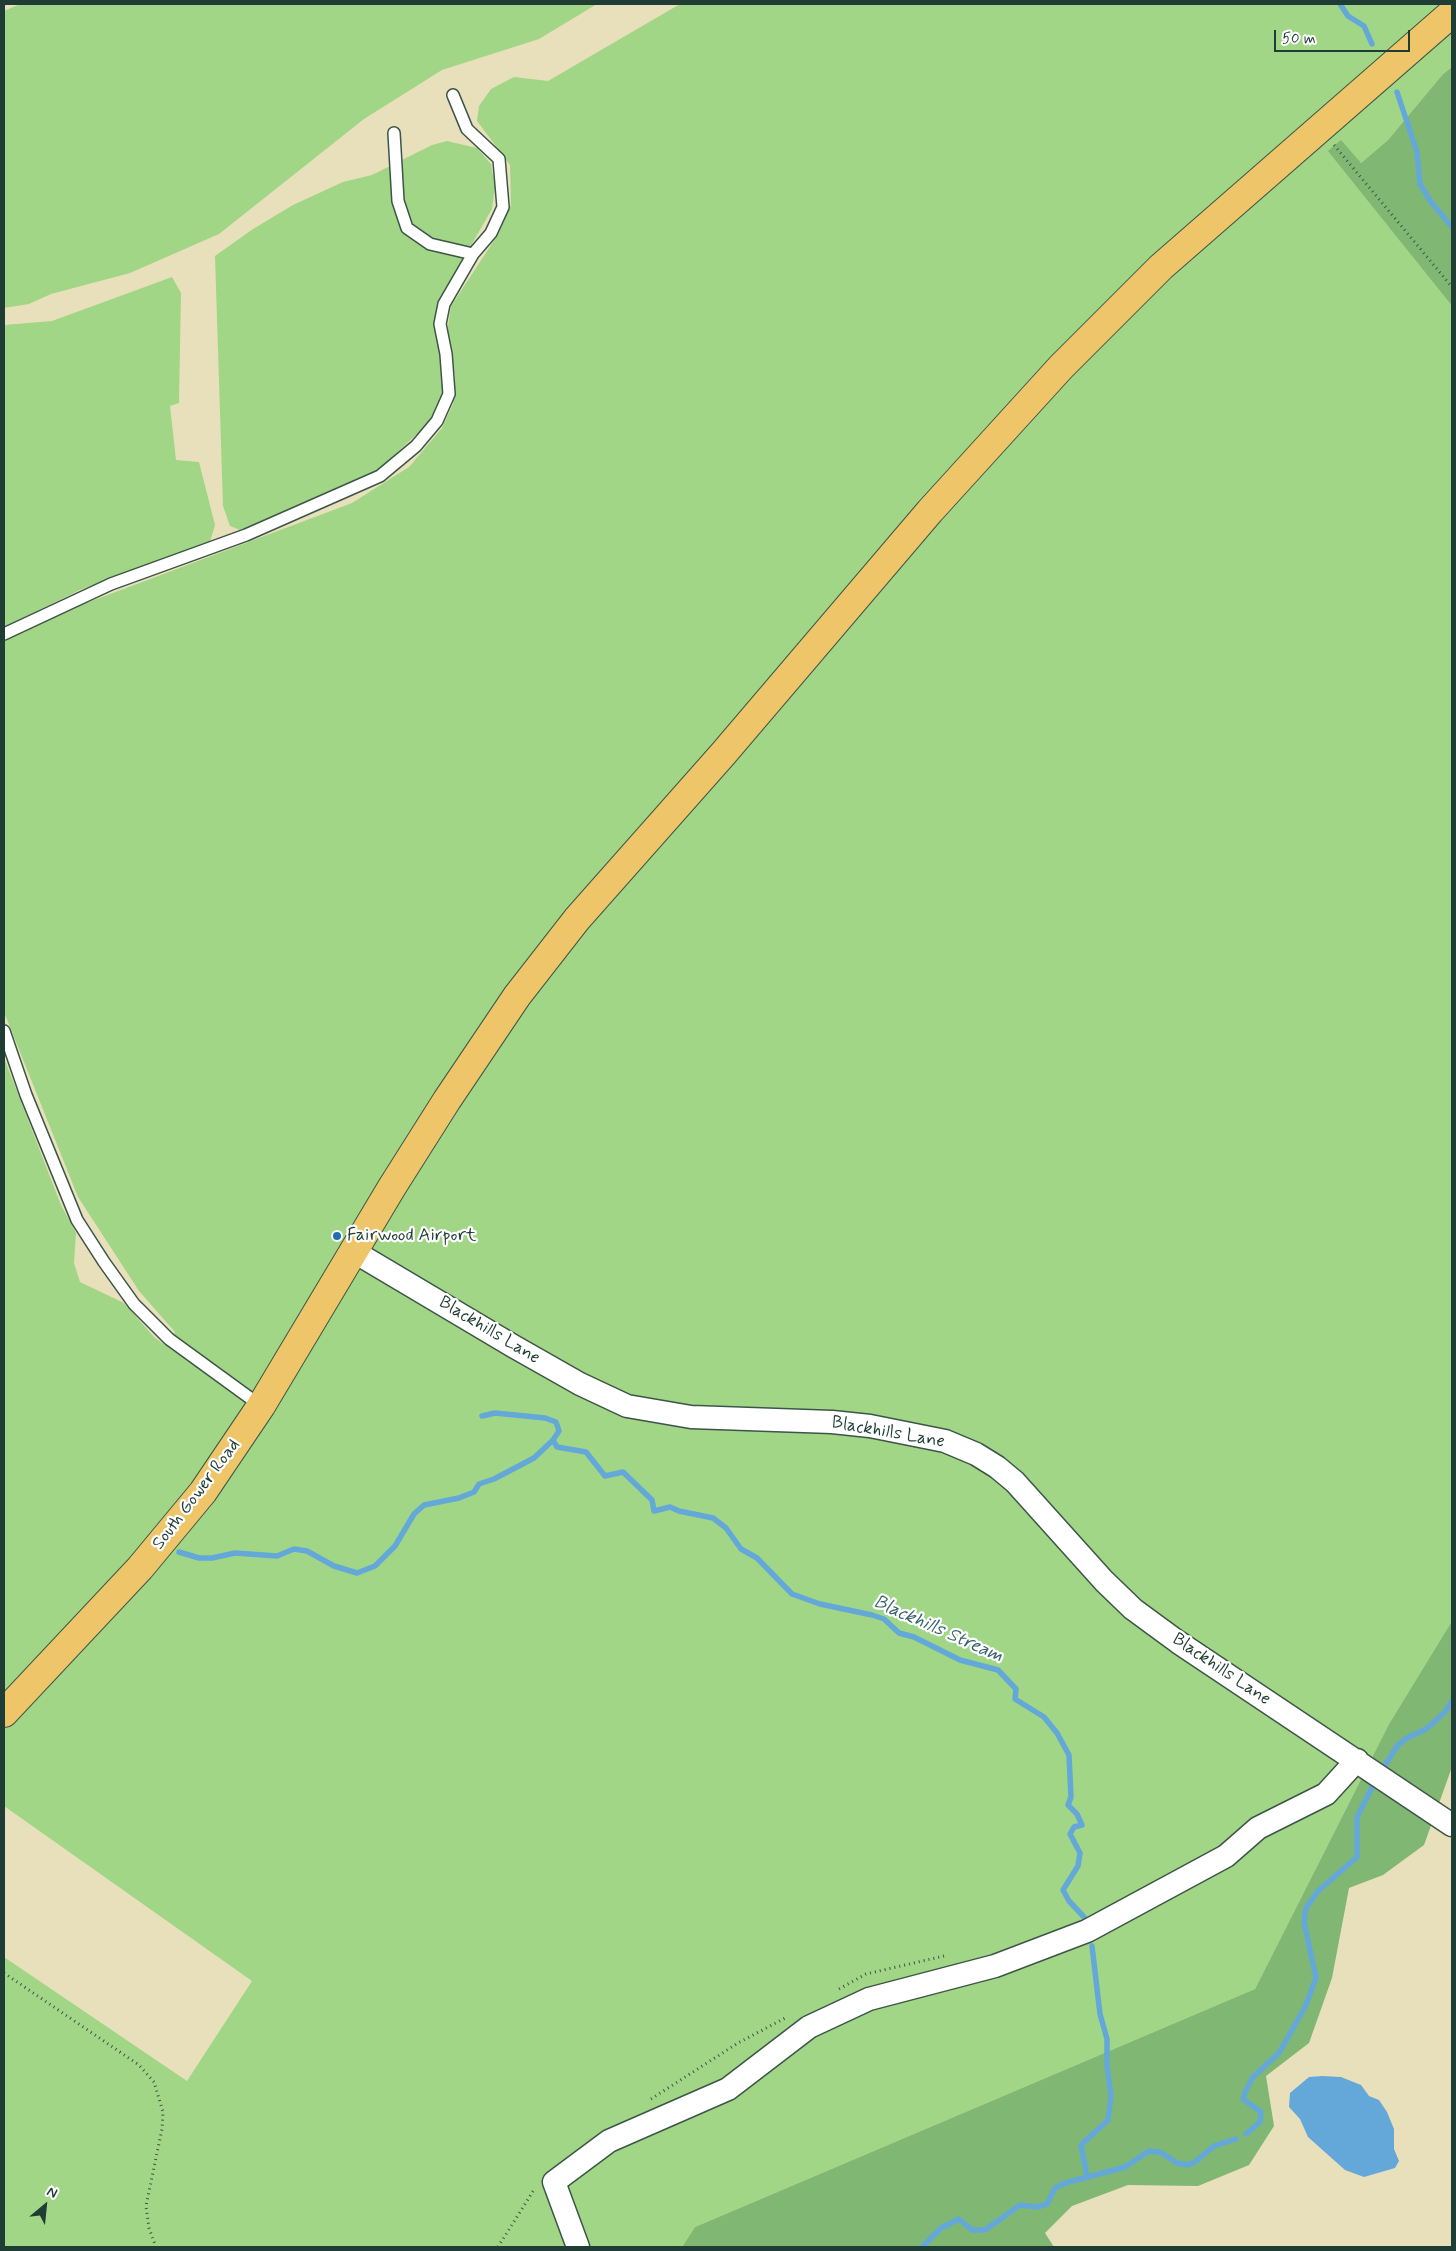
<!DOCTYPE html>
<html>
<head>
<meta charset="utf-8">
<style>
	body { margin:0 }
	#map { position:relative; width:1456px; height:2251px; overflow:hidden; background:#e8e0bb; font-family:Mynerve,sans-serif }
	canvas { display:block }
	.frame { position:absolute; inset:0; border:5px solid #1f3d34; pointer-events:none }
	.north { position:absolute; left:20px; top:2181px; width:50px; height:50px; -webkit-text-stroke:4px #fff; paint-order:stroke; rotate:28deg; font-size:14px; font-weight:700; line-height:20px; text-align:center; color:#1f3d34 }
	.north::after { content:''; display:block; margin:auto; width:18px; height:22px; background:#1f3d34; clip-path:polygon(50% 0,100% 100%,50% 72%,0 100%) }
	.scale { position:absolute; left:1274px; top:30px; width:136px; height:22px; box-sizing:border-box; border:2px solid #1f3d34; border-top:0; padding-left:6px; font-size:15px; line-height:18px; white-space:nowrap; color:#1f3d34; -webkit-text-stroke:4px #fff; paint-order:stroke }
</style>
</head>
<body>
<div id="map">
<canvas width="1456" height="2251"></canvas>
<div class="frame"></div>
<div class="north">N</div>
<div class="scale">50 m</div>
</div>
<script>
const g = document.querySelector('canvas').getContext('2d');
g.lineJoin = 'round';
function paint(path, color) {
  g.fillStyle = color;
  g.fill(path, 'evenodd');
}
function toPath(rows) {
  const path = new Path2D();
  for (const r of rows) {
    path.moveTo(r[0], r[1]);
    for (let i = 2; i < r.length; i += 2) path.lineTo(r[i], r[i + 1]);
  }
  return path;
}
function strokePath(path, color, width, dash) {
  g.strokeStyle = color;
  g.lineWidth = width;
  g.lineCap = dash ? 'butt' : 'round';
  g.setLineDash(dash || []);
  g.stroke(path);
}
function write(font, color, halo, rows, align = 'center') {
  g.font = font + ' Mynerve,sans-serif';
  g.lineWidth = 4.5;
  g.setLineDash([]);
  g.textBaseline = 'middle';
  g.strokeStyle = halo;
  g.fillStyle = color;
  for (const [text, x, y, turn = 0] of rows) {
    g.save();
    g.translate(x, y);
    g.rotate((+turn || 0) * Math.PI / 180);
    g.textAlign = isNaN(turn) ? turn : align;
    if (halo) g.strokeText(text, 0, 0);
    g.fillText(text, 0, 0);
    g.restore();
  }
}
paint(toPath([
	[20,4,597,4,539,39,442,70,364,119,219,234,130,273,51,294,29,304,4,308,4,11],
	[680,4,1452,4,1452,67,1443,74,1388,140,1361,163,1329,151,1452,306,1452,1621,1389,1724,1255,1989,695,2227,682,2247,4,2247,4,1957,187,2081,252,1981,4,1806,4,1058,61,1205,76,1233,74,1263,80,1282,124,1303,154,1337,165,1345,175,1332,139,1291,78,1197,4,1012,4,640,81,605,352,503,409,467,442,428,453,404,455,376,447,333,451,306,499,233,511,205,510,165,477,121,479,106,491,89,514,77,548,81],
	[447,141,477,148,491,164,495,186,492,209,438,303,435,325,443,356,443,393,433,419,377,471,338,492,278,517,240,530,230,526,223,506,215,256,253,229,293,205,343,182,372,175,432,145],
	[172,277,181,293,179,403,170,406,176,460,199,462,215,525,210,542,82,589,4,627,4,325,52,321]
]), '#a1d686');
paint(toPath([
	[1452,67,1452,306,1328,151,1341,140,1361,163,1388,140,1443,74],
	[1452,1621,1452,1767,1424,1845,1383,1875,1349,1888,1332,1978,1309,2043,1266,2076,1274,2126,1249,2165,1198,2186,1128,2185,1072,2206,1045,2233,1054,2247,682,2247,695,2227,1255,1989,1389,1724]
]), '#80b773');
paint(toPath([
	[1322,2076,1341,2077,1361,2085,1369,2096,1379,2100,1387,2112,1394,2129,1394,2149,1399,2161,1395,2168,1364,2177,1345,2170,1308,2137,1300,2119,1289,2107,1290,2093,1309,2077]
]), '#64a8d9');
strokePath(toPath([
	[1340,4,1348,16,1364,26,1372,44],
	[1397,92,1417,152,1420,184,1431,202,1452,227],
	[482,1416,495,1413,545,1418,556,1422,559,1431,553,1440,557,1447,586,1452,605,1476,623,1472,652,1500,654,1511,670,1507,679,1511,713,1518,726,1528,741,1549,757,1558,792,1594,820,1604,872,1615,884,1619,899,1633,914,1637,960,1660,998,1670,1016,1689,1015,1699,1044,1717,1057,1733,1069,1755,1071,1797,1068,1805,1077,1814,1082,1825,1074,1827,1070,1834,1080,1853,1078,1866,1063,1890,1069,1901,1084,1917],
	[179,1552,199,1558,212,1558,235,1553,277,1556,294,1549,307,1551,334,1566,357,1573,375,1566,395,1546,414,1514,424,1505,459,1498,474,1492,479,1484,494,1479,534,1458,553,1440],
	[1381,1772,1397,1746,1407,1738,1426,1729,1444,1713,1452,1701],
	[1246,2134,1260,2122,1261,2112,1243,2099,1245,2092,1253,2077,1279,2053,1305,2007,1316,1978,1304,1922,1306,1908,1318,1891,1357,1857,1357,1817,1376,1780],
	[1087,2176,1081,2145,1108,2120,1111,2096,1107,2066,1107,2039,1100,2014,1092,1946],
	[922,2247,941,2228,959,2219,972,2230,985,2230,1020,2205,1037,2207,1047,2204,1055,2188,1065,2183,1125,2167,1149,2151,1160,2152,1177,2163,1188,2165,1195,2162,1214,2146,1236,2139]
]), '#64a8d9', 5.5);
const lane = toPath([
	[394,133,398,201,407,228,430,244,473,254],
	[4,634,111,584,246,535,380,476,416,446,437,421,449,394,446,354,440,324,444,304,473,254,491,233,503,207,499,159,467,129,453,95],
	[4,1031,26,1095,77,1220,104,1262,134,1304,169,1339,261,1406]
]);
const street = toPath([
	[353,1251,513,1346,580,1384,627,1406,691,1417,832,1422,870,1426,945,1441,976,1454,997,1467,1015,1482,1104,1581,1133,1609,1178,1642,1452,1825],
	[578,2247,554,2182,609,2141,728,2089,809,2027,869,1999,995,1966,1087,1931,1226,1856,1258,1828,1326,1794,1357,1760]
]);
const primary = toPath([
	[4,1713,140,1568,203,1492,261,1406,392,1187,447,1100,517,996,577,919,723,754,930,511,1061,367,1161,267,1452,13]
]);
strokePath(lane, '#3d5548', 14);
strokePath(street, '#3d5548', 25);
strokePath(primary, '#3d5548', 30);
strokePath(toPath([
	[1334,145,1452,287],
	[4,1973,139,2065,154,2082,163,2112,162,2129,146,2206,149,2228,156,2247],
	[839,1989,866,1974,944,1956],
	[651,2099,738,2043,787,2017],
	[498,2247,535,2188]
]), '#3d5548', 3, [1, 4]);
strokePath(lane, '#fff', 11);
strokePath(street, '#fff', 22);
strokePath(primary, '#eec569', 28);
for (const [x, y, r, color] of [
	[337,1236,5,"#1f6fb2"]
]) {
  const dot = new Path2D();
  dot.arc(x, y, r, 0, 2 * Math.PI);
  g.fillStyle = color;
  g.fill(dot);
  strokePath(dot, '#fff', 2);
}
write('18px', '#1f3d34', '#fff', [
	["Fairwood Airport",347,1236]
], 'left');
write('18px', '#1f3d34', '#fff', [
	["Blackhills Lane",489,1331,31],
	["Blackhills Lane",888,1433,10],
	["South Gower Road",197,1495,-53],
	["Blackhills Lane",1221,1670,34]
]);
write('italic 19px', '#37626e', '#fff', [
	["Blackhills Stream",938,1630,24]
]);
</script>
</body>
</html>
